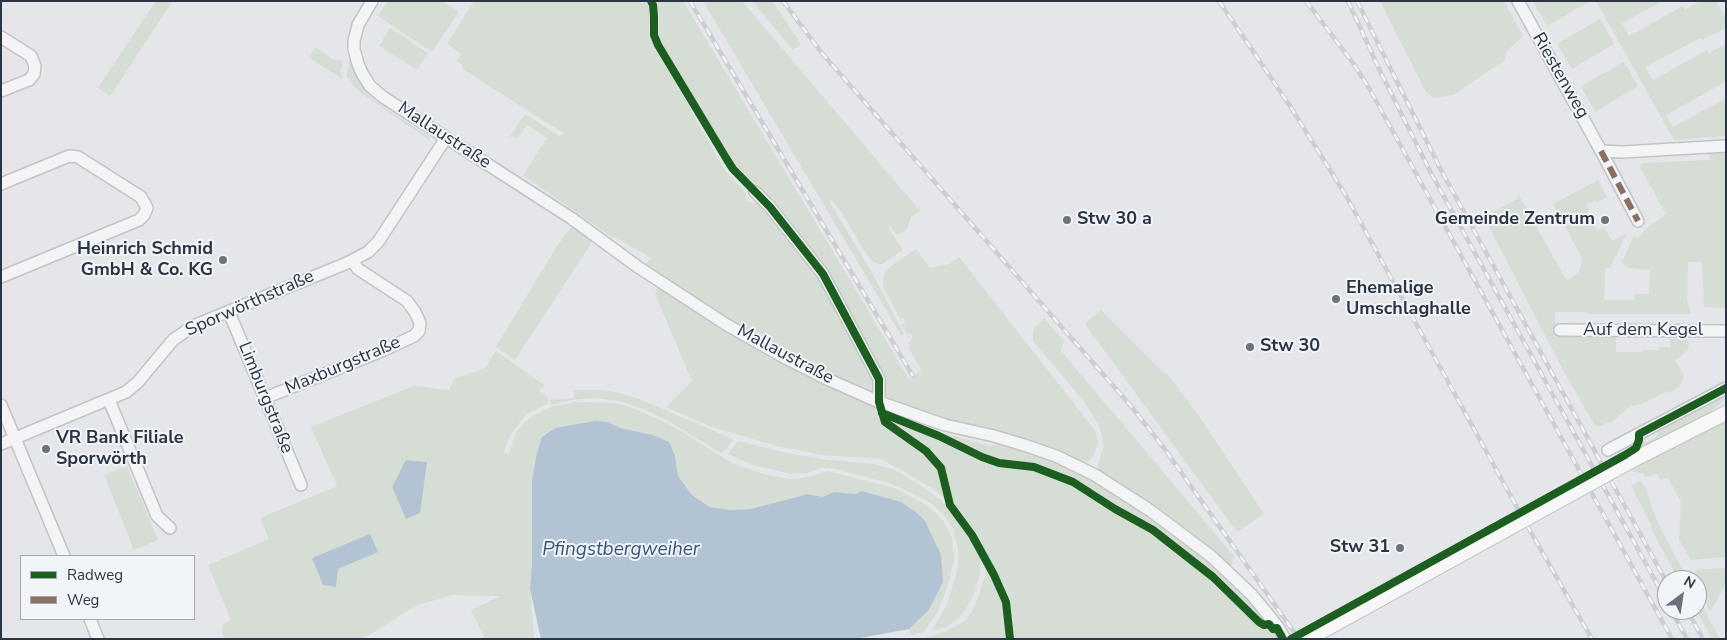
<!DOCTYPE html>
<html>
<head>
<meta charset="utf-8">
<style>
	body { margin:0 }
	#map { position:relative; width:1727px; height:640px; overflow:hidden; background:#e4e6e9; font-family:"Nunito Sans",sans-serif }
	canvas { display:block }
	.frame { position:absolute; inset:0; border:2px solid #2a3443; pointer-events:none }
	.legend { position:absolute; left:20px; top:555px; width:175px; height:65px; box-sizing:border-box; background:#f2f5f8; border:1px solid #a2a8b0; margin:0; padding:6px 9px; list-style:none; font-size:15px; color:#2a3443 }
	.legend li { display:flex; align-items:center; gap:10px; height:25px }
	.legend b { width:25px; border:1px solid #a2a8b0 }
	.north { position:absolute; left:1657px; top:570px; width:50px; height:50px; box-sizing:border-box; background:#f2f5f8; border:1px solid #a2a8b0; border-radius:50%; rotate:31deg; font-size:14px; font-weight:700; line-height:20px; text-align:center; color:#2a3443 }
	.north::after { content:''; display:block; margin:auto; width:18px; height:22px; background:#6b727d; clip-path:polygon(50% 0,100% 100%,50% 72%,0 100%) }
</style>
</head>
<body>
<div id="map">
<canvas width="1727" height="640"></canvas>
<div class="frame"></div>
<ul class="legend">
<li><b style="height:6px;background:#1b5e20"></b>Radweg</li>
<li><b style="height:6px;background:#8d6e63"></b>Weg</li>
</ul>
<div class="north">N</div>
</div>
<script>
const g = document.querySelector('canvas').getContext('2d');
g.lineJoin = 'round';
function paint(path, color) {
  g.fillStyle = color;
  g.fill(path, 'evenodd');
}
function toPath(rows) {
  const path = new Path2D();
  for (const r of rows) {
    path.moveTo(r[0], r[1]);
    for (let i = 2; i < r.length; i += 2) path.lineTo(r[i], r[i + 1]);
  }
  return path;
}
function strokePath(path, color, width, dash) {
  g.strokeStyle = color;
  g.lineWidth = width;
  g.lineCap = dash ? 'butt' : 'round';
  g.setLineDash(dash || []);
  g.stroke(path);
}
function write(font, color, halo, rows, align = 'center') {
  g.font = font + ' "Nunito Sans",sans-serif';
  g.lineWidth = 4;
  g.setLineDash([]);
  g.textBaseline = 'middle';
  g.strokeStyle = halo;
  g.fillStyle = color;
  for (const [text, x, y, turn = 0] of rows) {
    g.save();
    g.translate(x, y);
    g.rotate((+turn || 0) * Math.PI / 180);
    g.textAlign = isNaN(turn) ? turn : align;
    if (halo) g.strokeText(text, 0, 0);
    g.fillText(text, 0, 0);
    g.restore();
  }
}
paint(toPath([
	[156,1,173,1,110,96,98,88],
	[388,1,443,1,459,12,432,52,378,16],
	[474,1,647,1,650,15,649,29,651,40,726,172,746,193,745,199,749,202,756,203,757,201,808,259,872,372,875,390,871,392,827,375,735,326,645,265,651,258,615,237,613,238,523,175,547,138,527,125,517,139,512,136,510,139,509,138,524,115,530,117,560,137,563,133,463,69,462,64,457,61,462,54,447,44],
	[654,1,683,1,909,379,922,370,908,348,910,347,908,343,913,338,910,333,907,334,902,325,906,322,903,318,900,319,883,286,884,274,887,269,916,249,930,268,950,264,959,257,1094,429,1098,440,1096,449,1092,458,1086,462,1081,462,1009,436,955,421,886,400,837,293,758,189,737,167,724,150,668,55,661,42,658,29,659,14],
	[703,1,742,1,920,211,911,217,907,229,897,235,890,226,888,227,903,250,882,264,878,264,871,260,867,255,842,213,831,199,829,201,871,271,904,334,901,335],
	[752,1,772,1,801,44,793,50],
	[1380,1,1504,1,1523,36,1506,52,1505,60,1453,95,1434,98,1426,92],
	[1533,1,1590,1,1547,26],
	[1596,1,1662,1,1622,23,1629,36,1683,6,1685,10,1700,1,1716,1,1726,18,1726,28,1702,40,1700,38,1645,67,1653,80,1707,50,1709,53,1726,44,1726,83,1725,82,1666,115,1673,127,1726,98,1726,136,1674,140],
	[1600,19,1614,44,1572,69,1557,44],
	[390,28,428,53,417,70,379,46],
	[315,47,333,59,344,61,340,71,343,79,309,58],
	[351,59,356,74,362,83,365,92,382,106,430,137,429,140,361,93,350,82,347,77,347,71,349,67,348,60],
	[1624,62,1638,86,1595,112,1581,86],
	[1726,152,1726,308,1704,307,1702,262,1688,262,1687,300,1691,314,1592,314,1583,312,1555,312,1556,334,1616,335,1616,352,1642,352,1642,350,1659,350,1659,347,1670,347,1670,339,1688,340,1689,348,1682,356,1675,360,1684,376,1679,387,1668,393,1667,391,1640,405,1639,404,1634,406,1632,405,1612,421,1596,427,1564,372,1484,217,1518,199,1518,194,1567,281,1578,273,1581,266,1582,258,1553,204,1598,180,1607,197,1597,202,1595,200,1586,205,1589,212,1587,214,1597,231,1604,227,1612,241,1627,233,1610,268,1605,268,1604,300,1635,300,1634,294,1649,294,1650,270,1628,268,1622,262,1633,237,1638,238,1647,228,1666,214,1640,167,1641,163,1709,160,1709,154],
	[573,225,594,239,515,360,496,347,557,246],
	[659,285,871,402,932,430,990,446,1003,444,1081,473,1108,488,1154,518,1193,548,1230,581,1257,609,1278,639,1014,639,1007,602,992,564,975,535,952,504,933,489,900,469,880,459,822,455,777,446,712,427,666,407,692,381,655,294],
	[1101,310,1165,374,1167,373,1201,419,1264,514,1237,532,1085,324],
	[1044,318,1064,341,1061,351,1234,556,1231,566,1161,509,1100,473,1098,464,1104,446,1102,436,1098,424,1082,399,1033,341,1033,330],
	[496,351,545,386,539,390,548,398,549,401,545,405,527,414,520,422,511,434,504,451,508,456,517,431,525,422,534,415,551,407,575,402,615,403,630,407,669,424,732,463,764,474,788,479,796,479,812,476,828,471,894,488,927,505,943,520,952,538,954,559,948,585,938,611,924,632,911,635,909,629,928,611,878,496,862,491,855,494,834,492,822,497,808,494,752,509,731,510,711,507,692,495,678,476,675,456,653,435,620,428,608,422,555,428,532,565,530,589,534,639,485,639,471,610,501,596,452,595,415,606,363,639,225,639,222,633,223,624,231,620,208,565,269,539,260,518,337,486,311,427,414,386,449,390,454,379,485,368],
	[573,390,604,390,619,393,639,399,733,439,727,448,721,453,670,422,646,410,620,401,594,398,571,400,550,405,550,400,574,398],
	[1726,392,1726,395,1724,397,1725,400,1707,414,1638,450,1641,441,1647,442,1656,437,1660,428],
	[1726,419,1726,557,1691,560,1679,540,1681,502,1668,478,1660,480,1658,474,1645,477,1644,474,1631,471,1638,467,1637,464],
	[738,441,792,454,829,460,874,464,895,470,921,486,942,501,955,514,979,551,981,560,979,578,973,596,967,607,959,618,946,627,931,631,947,605,958,568,959,555,953,528,943,514,932,504,910,492,889,483,832,468,821,468,807,473,791,474,753,465,728,454],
	[127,466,158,540,134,550,104,475],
	[1640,481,1646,488,1653,511,1660,527,1688,580,1679,580,1650,527,1652,526,1631,486],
	[986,562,1005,604,1009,639,921,639,945,632,966,620,973,610,979,595,985,576],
	[1726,568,1726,584,1710,612,1697,587,1697,580,1694,580,1696,570],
	[1697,597,1720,639,1712,639,1696,610,1697,610]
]), '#d5ddd4');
paint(toPath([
	[595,421,608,422,620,428,653,435,669,442,675,456,678,476,692,495,710,507,731,510,751,509,808,494,822,497,834,492,855,494,862,491,901,502,917,513,925,521,941,555,943,582,928,611,909,629,855,639,541,639,530,589,532,565,532,480,537,453,542,437,555,428],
	[406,460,427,462,420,513,406,519,392,487],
	[370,534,378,552,338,569,336,587,323,585,312,558]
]), '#b2c4d4');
const minor = toPath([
	[372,1,358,25,354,41,354,49,358,64,363,75,370,86,383,97,571,218,638,267,727,325,780,355,827,379,879,402,945,425,994,436,1024,445,1056,456,1095,475,1151,511,1212,557,1252,595,1278,627,1285,639],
	[1518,1,1601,151,1622,152,1726,146],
	[1,37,31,56,35,66,34,74,29,80,1,91],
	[1601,151,1638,221],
	[1,184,69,156,78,157,141,197,147,208,144,215,139,220,1,277],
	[755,192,770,207,823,274,879,379,879,402],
	[229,312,301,485],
	[1560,330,1726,331],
	[265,398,384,350,414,336,419,331,420,323,415,312,407,301,358,269,352,261],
	[109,400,157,516,170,528],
	[1,405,64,556],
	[1,444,126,392,138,382,173,340,193,326,347,263,368,252,378,242,446,138],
	[1608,450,1726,388],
	[90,619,98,639]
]);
const major = toPath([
	[1629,462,1726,413]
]);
strokePath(minor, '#c2c4c7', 14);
strokePath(major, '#c0c3c7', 16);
strokePath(minor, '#f3f4f6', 11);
strokePath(major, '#f7f7f7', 14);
const rail = toPath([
	[690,1,913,376],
	[783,1,821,52,1130,405,1164,448,1299,639],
	[1219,1,1290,106,1345,194,1525,522,1592,639],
	[1306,1,1353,63,1369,88,1672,639],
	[1348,1,1381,73,1432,175,1667,602],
	[1357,1,1441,170,1667,583],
	[1671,610,1687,639],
	[1687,610,1703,639]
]);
strokePath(rail, '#ccced1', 4.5);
strokePath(rail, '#f2f5f8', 2.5, [8]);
const majorBridge = toPath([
	[1308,639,1629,462]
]);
strokePath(majorBridge, '#c0c3c7', 16, []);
strokePath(majorBridge, '#f7f7f7', 14);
strokePath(toPath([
	[1601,151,1638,221]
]), '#8d6e63', 6, [12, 6]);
strokePath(toPath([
	[651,1,653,5,654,16,654,35,658,45,726,158,733,169,770,207,823,274,879,379,879,402,885,422,926,451,941,468,950,505,972,535,994,575,1006,602,1010,639],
	[882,413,939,436,982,457,999,463,1034,467,1073,482,1115,509,1153,530,1213,577,1259,622,1264,625,1269,624,1273,629,1277,628,1283,639],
	[1291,639,1625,455,1636,448,1639,440,1639,434,1726,388]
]), '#1b5e20', 8);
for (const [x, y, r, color] of [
	[1067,220,5,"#6b727d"],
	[1605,220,5,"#6b727d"],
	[223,260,5,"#6b727d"],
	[1336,299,5,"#6b727d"],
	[1250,347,5,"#6b727d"],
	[46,449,5,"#6b727d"],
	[1400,548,5,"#6b727d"]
]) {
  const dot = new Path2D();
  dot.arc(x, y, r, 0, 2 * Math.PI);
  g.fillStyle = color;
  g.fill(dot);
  strokePath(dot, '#f2f5f8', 2);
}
write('18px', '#2a3443', '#f2f5f8', [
	["Riestenweg",1560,76,60],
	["Mallaustraße",444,136,33],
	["Sporwörthstraße",250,304,-24],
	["Auf dem Kegel",1643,331],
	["Mallaustraße",785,355,28],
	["Maxburgstraße",343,366,-23],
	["Limburgstraße",265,398,68]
]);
write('bold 18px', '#2a3443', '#f2f5f8', [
	["Stw 30 a",1077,220],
	["Gemeinde Zentrum",1595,220,"right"],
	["Heinrich Schmid",213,250,"right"],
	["GmbH & Co. KG",213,271,"right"],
	["Ehemalige",1346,289],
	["Umschlaghalle",1346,310],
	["Stw 30",1260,347],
	["VR Bank Filiale",56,439],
	["Sporwörth",56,460],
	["Stw 31",1390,548,"right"]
], 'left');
write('italic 19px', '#335578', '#f2f5f8', [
	["Pfingstbergweiher",621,550]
]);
</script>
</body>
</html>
